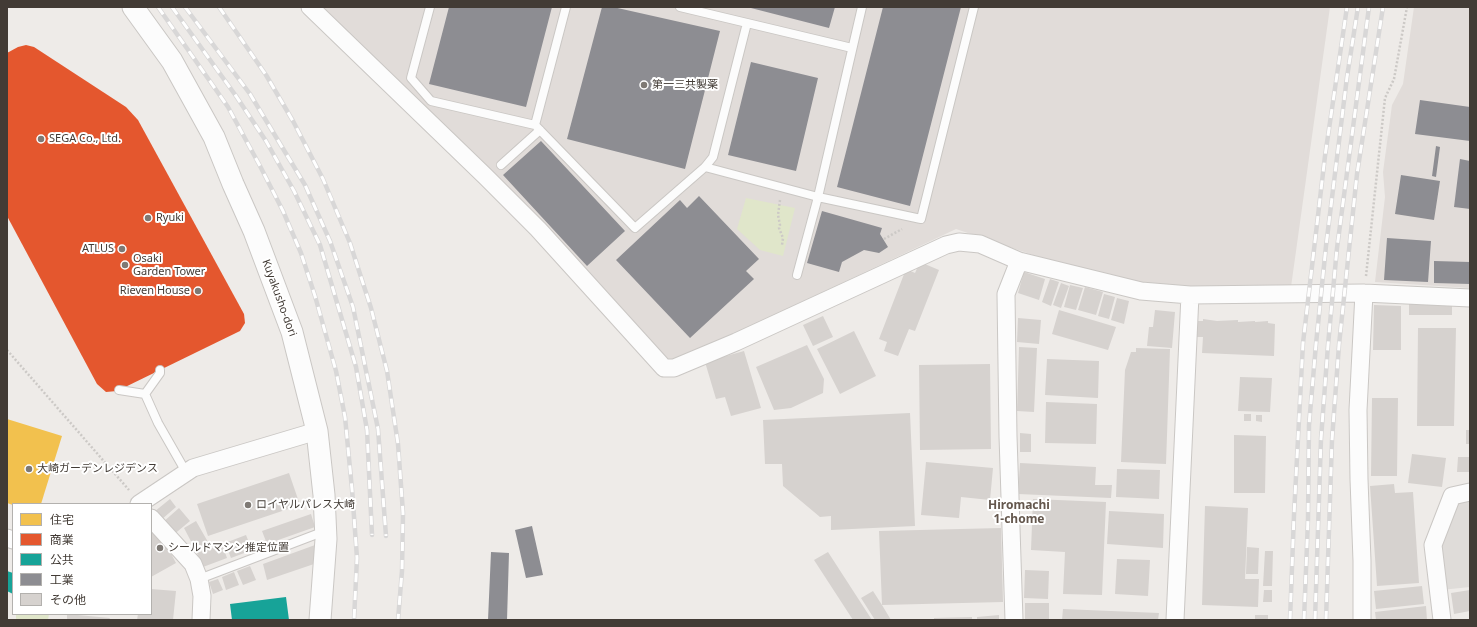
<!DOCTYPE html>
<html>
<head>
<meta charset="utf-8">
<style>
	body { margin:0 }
	#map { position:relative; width:1477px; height:627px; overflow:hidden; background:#eeebe8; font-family:"Noto Sans","Noto Sans JP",sans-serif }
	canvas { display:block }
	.frame { position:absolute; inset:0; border:8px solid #423b35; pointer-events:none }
	.legend { position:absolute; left:12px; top:503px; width:140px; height:112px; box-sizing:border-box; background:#fff; border:1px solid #b3b1ae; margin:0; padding:5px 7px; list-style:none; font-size:12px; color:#423b35 }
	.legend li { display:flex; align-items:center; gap:8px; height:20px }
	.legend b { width:20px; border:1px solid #b3b1ae }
</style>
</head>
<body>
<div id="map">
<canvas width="1477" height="627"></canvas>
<div class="frame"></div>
<ul class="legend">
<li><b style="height:11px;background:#f2c14e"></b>住宅</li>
<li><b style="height:11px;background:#e4572e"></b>商業</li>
<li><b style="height:11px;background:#17a398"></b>公共</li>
<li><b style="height:11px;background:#8d8d92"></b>工業</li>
<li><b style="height:11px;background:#d6d2cf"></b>その他</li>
</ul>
</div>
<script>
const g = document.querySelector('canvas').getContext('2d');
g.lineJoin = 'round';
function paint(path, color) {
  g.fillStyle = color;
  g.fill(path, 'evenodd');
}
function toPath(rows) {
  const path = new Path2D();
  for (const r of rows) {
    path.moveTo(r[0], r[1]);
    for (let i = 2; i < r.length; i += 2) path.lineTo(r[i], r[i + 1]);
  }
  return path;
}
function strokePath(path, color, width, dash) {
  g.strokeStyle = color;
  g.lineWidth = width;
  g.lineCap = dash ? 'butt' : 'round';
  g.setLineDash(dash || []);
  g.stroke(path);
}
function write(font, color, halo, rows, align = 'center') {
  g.font = font + ' "Noto Sans","Noto Sans JP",sans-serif';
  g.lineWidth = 4;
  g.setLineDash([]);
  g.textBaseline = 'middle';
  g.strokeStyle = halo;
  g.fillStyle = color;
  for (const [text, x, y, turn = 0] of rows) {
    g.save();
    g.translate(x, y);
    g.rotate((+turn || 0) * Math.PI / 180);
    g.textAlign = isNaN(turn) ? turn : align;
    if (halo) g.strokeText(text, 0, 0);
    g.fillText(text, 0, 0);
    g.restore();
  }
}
paint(toPath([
	[319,7,1330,7,1291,287,1191,290,1128,280,1039,257,956,229,677,361,661,357],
	[1414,7,1470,7,1470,288,1375,282,1385,197,1383,172,1392,105,1403,84]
]), '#e1dcd9');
paint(toPath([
	[746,198,795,208,783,256,760,250,737,229],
	[16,614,49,614,48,620,16,620]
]), '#e0e6ca');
paint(toPath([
	[1470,496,1470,587,1441,590,1440,549,1453,504]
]), '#dfdcd9');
paint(toPath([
	[7,419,62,436,41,504,13,505,7,503]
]), '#f2c14e');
paint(toPath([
	[26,45,34,47,126,107,138,120,244,314,245,323,240,331,117,391,106,392,97,384,7,216,7,53,18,47]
]), '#e4572e');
paint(toPath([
	[7,571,13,573,13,594,7,591],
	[286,597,289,620,232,620,230,604]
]), '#17a398');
paint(toPath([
	[449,7,552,7,526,107,429,84],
	[602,7,613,7,720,31,685,169,567,139],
	[747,7,835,7,829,28],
	[883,7,961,7,910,206,837,187],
	[751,62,818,78,796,171,728,155],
	[1420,100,1470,107,1470,141,1415,134],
	[541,141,625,231,587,266,503,175],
	[1436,146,1440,147,1436,177,1432,176],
	[1460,159,1470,161,1470,209,1454,207],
	[1401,175,1440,181,1434,220,1395,214],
	[699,196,759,259,746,271,754,279,690,338,616,260,680,200,687,208],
	[822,211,882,228,880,234,888,247,879,253,864,250,842,262,839,272,807,263],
	[1387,238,1431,241,1428,282,1384,280],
	[1434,261,1470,262,1470,284,1434,283],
	[532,526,543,575,526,578,515,530],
	[491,552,509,553,507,620,488,620]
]), '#8d8d92');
paint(toPath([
	[920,262,939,270,915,331,909,329,898,356,884,351,887,342,879,339,906,269,915,273],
	[1024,272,1045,279,1039,300,1018,293],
	[1050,279,1059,282,1051,306,1042,302],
	[1061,283,1069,286,1061,308,1053,305],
	[1070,285,1083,288,1076,310,1064,307],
	[1085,287,1103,292,1096,315,1078,310],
	[1104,294,1115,297,1109,319,1098,316],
	[1117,298,1129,301,1124,324,1111,320],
	[1409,304,1452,305,1452,315,1409,315],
	[1374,305,1401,306,1401,350,1373,350],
	[1059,310,1116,327,1108,350,1052,334],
	[1155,310,1175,312,1172,348,1147,346,1149,327,1153,327],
	[823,316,833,337,813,346,803,325],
	[1018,318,1041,320,1039,344,1017,342],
	[1203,319,1217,321,1238,320,1238,322,1255,321,1255,322,1268,321,1268,323,1275,324,1274,356,1202,353,1203,337,1197,337,1197,321,1203,321],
	[1418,328,1456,328,1454,426,1417,426],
	[854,331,876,376,840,394,817,349],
	[807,345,824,379,823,393,791,408,774,410,756,367],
	[1019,347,1037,348,1034,412,1017,411],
	[1136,348,1170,349,1166,464,1121,462,1125,370,1131,352,1136,352],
	[744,351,761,408,731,416,725,397,716,399,705,362],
	[1047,359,1099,361,1098,398,1045,395],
	[990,364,991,449,920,450,919,365],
	[1240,377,1272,378,1270,412,1238,411],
	[1372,398,1398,398,1397,476,1371,476],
	[1046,402,1097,404,1096,444,1045,443],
	[910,413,915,526,831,530,831,516,820,517,783,486,782,464,765,464,763,420],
	[1244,414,1251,414,1251,421,1244,421],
	[1256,415,1262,415,1262,422,1256,421],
	[1466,430,1470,430,1470,444,1466,444],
	[1020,433,1031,434,1031,452,1020,452],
	[1234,435,1266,436,1265,493,1234,493],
	[1412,454,1446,458,1442,487,1408,483],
	[1458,457,1470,457,1470,472,1457,472],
	[926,462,993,468,990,500,961,497,959,518,921,515],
	[1020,463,1096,467,1095,485,1112,485,1111,498,1018,494],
	[1117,469,1160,470,1159,499,1116,497],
	[289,473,300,505,208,536,197,504],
	[1394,484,1395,493,1413,492,1419,583,1377,586,1370,486],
	[170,499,176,507,161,520,154,512],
	[1033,499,1106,502,1102,595,1063,594,1065,552,1031,550],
	[1205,506,1248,508,1245,579,1259,579,1258,607,1202,605],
	[179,508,190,521,172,536,162,523],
	[1109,511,1164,514,1163,548,1107,544],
	[311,514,315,527,267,544,262,531],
	[196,521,208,542,195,549,184,528],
	[1001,528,1003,602,882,605,879,531],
	[158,529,176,563,151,577,151,533],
	[246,535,252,550,231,558,225,543],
	[222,544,227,558,203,567,197,553],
	[315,545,314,564,267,580,263,564],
	[1247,547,1259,548,1258,574,1246,574],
	[1265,551,1273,551,1272,586,1263,586],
	[828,552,872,620,853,620,814,560],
	[1117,559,1150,560,1148,596,1115,594],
	[250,566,256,580,243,585,237,571],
	[1025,570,1049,571,1048,599,1024,598],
	[234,572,239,585,226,590,222,577],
	[218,579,223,590,213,594,209,582],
	[1422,586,1424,604,1376,609,1374,591],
	[151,589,176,591,173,620,137,620,138,614,151,614],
	[1264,590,1272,590,1272,602,1263,602],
	[1470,590,1470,611,1454,614,1451,593],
	[873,591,882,605,891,620,875,620,861,598],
	[1025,603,1049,603,1049,620,1025,620],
	[1426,606,1427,620,1376,620,1375,612],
	[1063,609,1159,613,1158,620,1062,620],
	[67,614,110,618,109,620,67,620],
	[999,615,999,620,977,620,977,617],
	[1255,615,1268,615,1268,620,1255,620],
	[972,617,972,620,934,620,934,618]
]), '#d6d2cf');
const service = toPath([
	[430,7,411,78,431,101,535,125,635,228,705,167,713,157,747,23],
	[680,7,852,48],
	[535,125,566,7],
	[501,165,540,130],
	[705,167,818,197,921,219,974,7],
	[797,275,818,197,862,7],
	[119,390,145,394,160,373,160,370],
	[145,394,158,423,186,472],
	[199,579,325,531]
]);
const minor = toPath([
	[310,7,486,177,538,229,664,368,674,368,736,342,946,245,959,242,980,244,1019,261,1141,291,1190,295,1364,293,1470,298],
	[139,504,193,468,317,431],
	[151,518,193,564,199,579,202,596,201,620],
	[7,538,13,540],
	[1014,620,1008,436,1006,294,1019,261],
	[1175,620,1190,295],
	[1362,620,1362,561,1359,479,1358,410,1364,293],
	[1442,620,1433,545,1452,496,1470,492]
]);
const tertiary = toPath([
	[133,7,172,61,214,137,233,184,254,231,292,332,317,431,324,495,326,539,320,620]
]);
strokePath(service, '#cac7c4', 10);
strokePath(minor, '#cac7c4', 19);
strokePath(tertiary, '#cac7c4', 23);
strokePath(toPath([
	[780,200,778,215,780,225,779,228,783,238,782,245],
	[884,239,902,229],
	[1366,276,1385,98,1394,79,1407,7],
	[7,350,129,490]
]), '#ccc9c6', 2.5, [2, 2]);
strokePath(service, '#fcfcfc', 8);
strokePath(minor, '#fcfcfc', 17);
strokePath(tertiary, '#fcfcfc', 21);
const rail = toPath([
	[158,7,228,107,260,166,283,211,301,253,315,296,336,371,345,417,352,489,357,558,354,620],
	[172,7,236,96,266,141,294,191,320,245,356,367,367,430,372,535],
	[185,7,250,94,305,185,330,241,353,307,378,429,386,536],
	[219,7,266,75,293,121,323,179,350,243,371,308,387,371,398,444,403,513,402,571,398,620],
	[1290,620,1294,515,1303,343,1325,156,1347,7],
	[1304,620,1308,519,1309,425,1316,344,1326,246,1347,77,1358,7],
	[1315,620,1321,439,1328,345,1337,248,1369,7],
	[1326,620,1332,440,1339,345,1357,174,1383,7]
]);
strokePath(rail, '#d8d7d7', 4.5);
strokePath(rail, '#fff', 3, [9]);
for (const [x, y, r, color] of [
	[644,85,4,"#7e7974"],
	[41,139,4,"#7e7974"],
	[148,218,4,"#7e7974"],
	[122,249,4,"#7e7974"],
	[125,265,4,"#7e7974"],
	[198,291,4,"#7e7974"],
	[29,469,4,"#7e7974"],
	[248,505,4,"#7e7974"],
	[160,548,4,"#7e7974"]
]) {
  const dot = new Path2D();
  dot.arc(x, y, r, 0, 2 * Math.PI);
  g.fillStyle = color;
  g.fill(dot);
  strokePath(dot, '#fff', 1.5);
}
write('11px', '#423b35', '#fff', [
	["第一三共製薬",652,85],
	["SEGA Co., Ltd.",49,139],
	["Ryuki",156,218],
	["ATLUS",114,249,"right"],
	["Osaki",133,259],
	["Garden Tower",133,272],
	["Rieven House",190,291,"right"],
	["大崎ガーデンレジデンス",37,469],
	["ロイヤルパレス大崎",256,505],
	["シールドマシン推定位置",168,548]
], 'left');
write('11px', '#423b35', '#fff', [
	["Kuyakusho-dori",279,298,70]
]);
write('bold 12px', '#64574d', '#fff', [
	["Hiromachi",1019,506],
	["1-chome",1019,520]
]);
</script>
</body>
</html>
